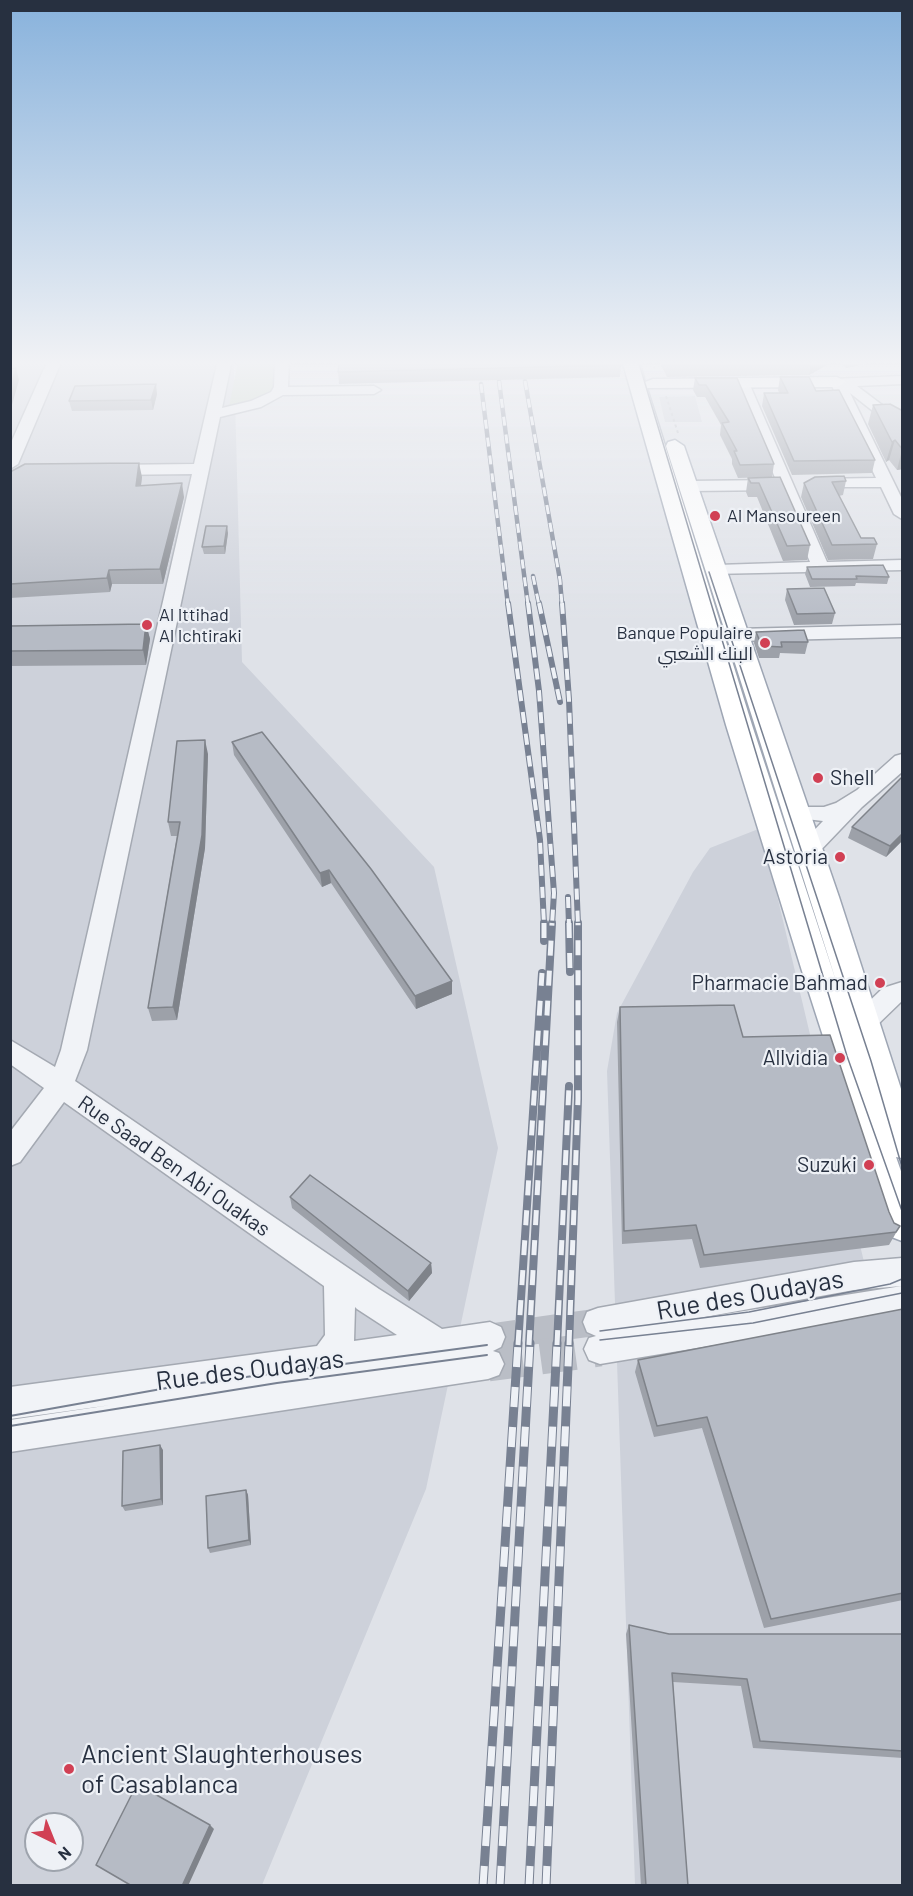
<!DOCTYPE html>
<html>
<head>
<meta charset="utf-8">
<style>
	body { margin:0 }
	#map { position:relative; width:913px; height:1896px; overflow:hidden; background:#dfe2e8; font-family:Barlow,sans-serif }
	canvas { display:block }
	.frame { position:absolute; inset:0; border:12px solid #273040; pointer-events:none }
	.north { position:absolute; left:24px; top:1812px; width:60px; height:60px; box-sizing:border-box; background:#eef1f6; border:2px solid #9ea4ad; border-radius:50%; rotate:137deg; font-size:16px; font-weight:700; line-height:24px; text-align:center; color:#273040 }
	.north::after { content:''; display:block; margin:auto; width:21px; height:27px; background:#d14054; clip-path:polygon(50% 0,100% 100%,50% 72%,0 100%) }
</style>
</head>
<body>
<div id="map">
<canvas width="913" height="1896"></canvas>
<div class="frame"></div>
<div class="north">N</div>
</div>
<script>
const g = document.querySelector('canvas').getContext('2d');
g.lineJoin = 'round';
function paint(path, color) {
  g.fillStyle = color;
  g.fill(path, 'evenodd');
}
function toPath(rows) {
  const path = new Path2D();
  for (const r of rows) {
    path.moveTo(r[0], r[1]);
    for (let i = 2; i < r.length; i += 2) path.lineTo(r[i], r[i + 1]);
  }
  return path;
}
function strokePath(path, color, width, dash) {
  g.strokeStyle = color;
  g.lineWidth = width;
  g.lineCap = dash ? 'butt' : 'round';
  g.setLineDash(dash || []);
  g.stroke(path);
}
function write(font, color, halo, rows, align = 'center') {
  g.font = font + ' Barlow,Cairo,sans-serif';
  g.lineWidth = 4.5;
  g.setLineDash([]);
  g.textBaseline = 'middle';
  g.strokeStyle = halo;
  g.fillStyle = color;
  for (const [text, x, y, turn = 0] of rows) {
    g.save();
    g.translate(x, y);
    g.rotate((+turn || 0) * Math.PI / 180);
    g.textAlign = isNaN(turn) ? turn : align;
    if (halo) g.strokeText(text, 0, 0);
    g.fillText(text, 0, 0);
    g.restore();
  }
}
paint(toPath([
	[11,360,234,360,242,662,434,867,498,1148,426,1489,262,1885,11,1886],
	[36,1824,72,1824,72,1860,36,1860],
	[695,396,702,422,665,422,659,397],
	[761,828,902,1422,902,1885,635,1885,607,1071,617,1013,693,872,710,848]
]), '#cdd1da');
paint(toPath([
	[288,360,275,396,229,407,238,361]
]), '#c4d3bf');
strokePath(toPath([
	[490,1337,598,1322]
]), '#babec6', 27, [27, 14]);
strokePath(toPath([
	[488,1364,600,1349]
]), '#babec6', 35, [35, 18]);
const minor = toPath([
	[48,360,62,360,18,464,10,469,10,445,48,360],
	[218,360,232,360,222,408,251,401,271,392,274,387,275,360,289,360,288,387,374,386,381,390,374,394,283,395,261,407,220,417,87,1050,75,1081,379,1289,442,1329,490,1322,501,1327,505,1337,501,1347,493,1351,499,1353,504,1364,499,1375,488,1379,10,1452,10,1420,111,1405,10,1419,10,1387,317,1346,325,1335,324,1286,64,1102,20,1162,10,1166,10,1132,44,1088,10,1064,10,1040,55,1067,61,1050,192,474,110,475,102,470,110,465,194,464,218,360],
	[355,1307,357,1309,397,1335,354,1341,355,1307],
	[902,376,902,384,857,386,902,420,902,431,897,430,850,393,902,499,902,519,894,514,881,487,809,487,807,484,815,479,876,478,830,382,832,379,902,376],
	[742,379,749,383,827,562,902,560,902,570,711,574,708,570,717,565,810,562,780,490,689,491,681,486,689,481,776,480,735,383,742,379],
	[902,625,902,637,736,641,727,635,736,629,902,625],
	[902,754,902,772,862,807,817,854,809,857,801,854,798,849,801,844,823,821,789,817,786,812,789,807,824,807,836,803,857,790,895,756,902,754],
	[902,982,902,1001,874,1028,865,1031,856,1028,852,1021,856,1014,883,988,902,982],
	[902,1258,902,1286,854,1290,688,1320,902,1286,902,1314,600,1364,589,1360,584,1349,589,1338,596,1336,587,1332,583,1322,587,1312,598,1308,854,1262,902,1258]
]);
const major = toPath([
	[622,360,639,360,645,382,653,379,837,377,846,382,837,387,647,388,752,725,837,984,666,446,668,442,675,440,684,446,839,897,902,1092,902,1158,896,1157,902,1174,902,1241,889,1236,884,1225,802,971,726,725,622,360]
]);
strokePath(minor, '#a4a9b2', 3);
strokePath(major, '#9ea6b4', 3);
strokePath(toPath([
	[652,360,655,370],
	[666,396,678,433]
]), '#bcc0c7', 2, [3, 3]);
paint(minor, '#f1f3f7');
paint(major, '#fff');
strokePath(toPath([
	[638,360,847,1056,902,1211],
	[709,572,871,1061,902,1167],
	[600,1331,749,1312,890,1284,902,1279],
	[600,1340,753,1323,902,1293]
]), '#788192', 1.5);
strokePath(toPath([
	[10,1416,178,1386,487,1345],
	[10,1426,277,1383,487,1355]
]), '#788192', 2);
const railFar3 = toPath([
	[499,381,528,605],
	[525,381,560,580,562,605],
	[481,384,508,605],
	[533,576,539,605]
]);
const railFar2 = toPath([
	[508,603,540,840,544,925],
	[528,603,539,691,554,893,552,925],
	[539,603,560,702],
	[562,603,569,700,578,925],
	[568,897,569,925]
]);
const railFar1 = toPath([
	[544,923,544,941],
	[569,923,570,972],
	[518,1345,542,973],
	[529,1345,552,923],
	[557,1345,569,1086],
	[569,1345,578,1099,578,923]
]);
const rail = toPath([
	[483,1886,518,1343],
	[500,1886,530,1343],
	[529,1886,557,1343],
	[546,1886,569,1343]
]);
strokePath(railFar3, '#788192', 4.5);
strokePath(railFar2, '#788192', 6);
strokePath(railFar1, '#788192', 8);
strokePath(rail, '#788192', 9);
strokePath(railFar3, '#eef1f6', 3, [9]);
strokePath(railFar2, '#eef1f6', 4, [11]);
strokePath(railFar1, '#eef1f6', 5, [15]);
strokePath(rail, '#eef1f6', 7, [20]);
paint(toPath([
	[658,360,866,360,865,364,846,368,836,360,809,375,667,377],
	[621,365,620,377,339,384,338,372],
	[780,377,816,391,875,460,872,473,792,475,762,406,764,393,779,393,778,390],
	[695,378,737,378,774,464,772,477,738,478,732,464,732,459,720,435,721,425,705,397,697,397,693,390],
	[157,394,153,410,72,411,69,401],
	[873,405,903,411,903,469,897,470,889,460,886,462,868,424],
	[10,472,142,477,141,486,184,497,163,584,112,584,110,592,10,598],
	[780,477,810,545,807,560,783,561,757,497,748,497,746,492,748,478],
	[846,481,843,495,839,496,861,538,877,544,873,559,828,560,801,497,804,483],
	[228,533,225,554,204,554,202,547],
	[807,567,889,577,887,584,856,583,855,586,810,587,805,574],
	[787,589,835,613,832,624,794,625,785,600],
	[146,624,150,639,146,665,10,666,10,626],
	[756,632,808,642,805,654,780,653,779,658,759,658,754,643],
	[232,742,452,994,416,1009,331,883,322,887,234,755],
	[208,754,205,848,177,1020,152,1021,148,1008,177,836,171,836,168,822],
	[903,778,903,842,902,841,886,857,848,838,852,827],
	[620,1007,743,1037,889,1212,894,1223,900,1226,889,1245,700,1268,692,1239,622,1244,617,1022],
	[290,1197,431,1263,432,1273,409,1301,292,1208],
	[903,1309,903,1600,764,1628,702,1428,654,1437,635,1372,638,1360],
	[163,1450,163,1505,125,1511,122,1506],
	[246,1490,248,1495,251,1545,210,1553,208,1548],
	[629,1625,669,1634,903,1634,903,1758,753,1748,741,1686,673,1682,688,1886,641,1886,626,1634]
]), '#9da1a9');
paint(toPath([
	[816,360,836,360,809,375,811,363],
	[848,360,866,360,865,364,846,368],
	[16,368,19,380,10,412,10,388],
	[156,384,157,394,153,410,151,400],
	[895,440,889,460,886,462,892,442],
	[902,450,903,469,897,470],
	[139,463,142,477,139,500,136,486],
	[182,483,184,497,163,584,160,569],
	[227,526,228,533,225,554,224,546],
	[109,570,112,584,110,592,107,578],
	[146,624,150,639,146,665,143,650],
	[205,740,208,754,205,848,177,1020,173,1007],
	[903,833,902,841,886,857,890,846],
	[329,870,331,883,322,887,320,873],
	[452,981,452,994,416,1009,415,996],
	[431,1263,432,1273,409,1301,408,1291],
	[160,1445,163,1450,163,1505,161,1499],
	[246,1490,248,1495,251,1545,249,1540],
	[210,1825,214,1829,188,1886,182,1886]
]), '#7f838a');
const building = toPath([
	[339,360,620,360,621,365,338,372,339,360],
	[666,360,816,360,811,363,669,364,666,360],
	[16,368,10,388,10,369,16,368],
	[780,377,809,377,816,391,839,390,875,460,794,461,764,393,788,393,780,377],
	[695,378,737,378,774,464,740,465,734,451,737,451,722,423,729,422,706,385,699,385,695,378],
	[156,384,151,400,69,401,75,386,156,384],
	[890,404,903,411,903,450,895,440,892,442,873,405,890,404],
	[139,463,136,486,182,483,160,569,109,570,107,578,10,584,10,472,25,464,139,463],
	[844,476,846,481,832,482,861,538,874,538,877,544,832,545,804,483,815,477,844,476],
	[780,477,810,545,787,546,759,483,751,483,748,478,780,477],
	[206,526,227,526,224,546,202,547,206,526],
	[883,565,889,577,856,576,857,579,812,579,807,567,883,565],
	[824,588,835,613,797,614,787,589,824,588],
	[146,624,143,650,10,651,10,626,146,624],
	[804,630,808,642,781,642,782,647,762,646,756,632,804,630],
	[262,732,371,869,452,981,415,996,329,870,320,873,232,742,262,732],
	[205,740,202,835,173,1007,148,1008,180,822,168,822,177,741,205,740],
	[901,778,903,778,903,833,890,846,852,827,901,778],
	[734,1005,743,1037,830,1035,889,1212,894,1223,900,1226,896,1232,704,1255,696,1225,624,1231,620,1007,734,1005],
	[310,1175,431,1263,408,1291,290,1197,310,1175],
	[903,1309,903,1593,771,1619,707,1417,657,1426,638,1360,903,1309],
	[160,1445,161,1499,122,1506,123,1451,160,1445],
	[246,1490,249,1540,208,1548,206,1496,246,1490],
	[629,1625,669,1634,903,1634,903,1751,760,1741,747,1679,672,1673,688,1886,646,1886,629,1625],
	[137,1784,210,1825,182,1886,132,1886,96,1865,137,1784]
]);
paint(building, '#b6bbc5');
strokePath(building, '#7f838a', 1.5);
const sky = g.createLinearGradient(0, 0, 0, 626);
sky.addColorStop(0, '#88b2dc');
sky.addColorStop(0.58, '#f1f2f5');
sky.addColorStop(1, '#f1f2f500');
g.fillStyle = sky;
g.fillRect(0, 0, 913, 626);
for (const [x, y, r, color] of [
	[715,516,6,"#d14054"],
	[147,625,6,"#d14054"],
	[765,643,6,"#d14054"],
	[818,778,6,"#d14054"],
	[840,857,6,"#d14054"],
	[880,983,6,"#d14054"],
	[840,1058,6,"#d14054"],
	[869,1165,6,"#d14054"],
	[69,1769,6,"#d14054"]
]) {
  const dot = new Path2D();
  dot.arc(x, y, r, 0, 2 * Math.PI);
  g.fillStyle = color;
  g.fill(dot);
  strokePath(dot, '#eef1f6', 2);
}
write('18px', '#273040', '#eef1f6', [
	["Al Mansoureen",727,516],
	["Al Ittihad",159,615],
	["Al Ichtiraki",159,636],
	["Banque Populaire",753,633,"right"],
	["البنك الشعبي",753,654,"right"]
], 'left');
write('21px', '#273040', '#eef1f6', [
	["Shell",830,778,"left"],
	["Astoria",828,857],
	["Pharmacie Bahmad",868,983],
	["Allvidia",828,1058],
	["Suzuki",857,1165]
], 'right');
write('21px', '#273040', '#eef1f6', [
	["Rue Saad Ben Abi Ouakas",174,1166,35]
]);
write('26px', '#273040', '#eef1f6', [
	["Rue des Oudayas",750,1295,-10],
	["Rue des Oudayas",250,1370,-7]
]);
write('26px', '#273040', '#eef1f6', [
	["Ancient Slaughterhouses",81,1754],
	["of Casablanca",81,1784]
], 'left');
</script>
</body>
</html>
